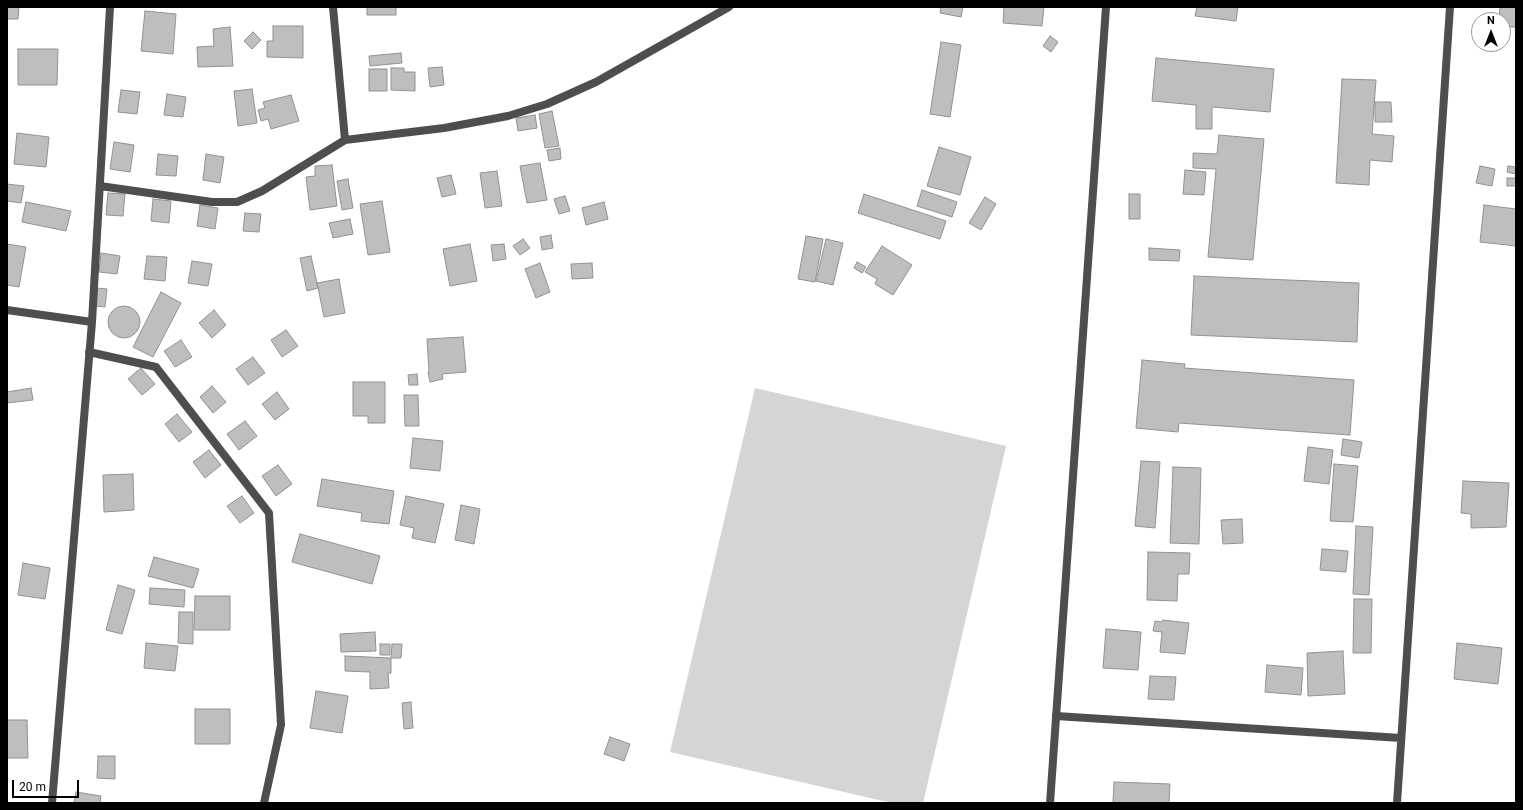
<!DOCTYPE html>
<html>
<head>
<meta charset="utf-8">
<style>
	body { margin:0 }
	#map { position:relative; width:1523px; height:810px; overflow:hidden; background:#fff; font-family:Roboto,sans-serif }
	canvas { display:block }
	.frame { position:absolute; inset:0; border:8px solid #000; pointer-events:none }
	.north { position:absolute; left:1471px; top:12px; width:40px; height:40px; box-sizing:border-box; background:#fff; border:1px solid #999; border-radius:50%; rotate:0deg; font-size:11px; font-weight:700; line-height:16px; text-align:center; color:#000 }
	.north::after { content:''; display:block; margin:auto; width:14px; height:18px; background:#000; clip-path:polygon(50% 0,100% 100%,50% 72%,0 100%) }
	.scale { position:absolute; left:12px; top:780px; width:67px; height:18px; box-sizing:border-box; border:2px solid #000; border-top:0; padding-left:5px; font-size:12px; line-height:14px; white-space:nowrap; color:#000; -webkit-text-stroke:3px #fff; paint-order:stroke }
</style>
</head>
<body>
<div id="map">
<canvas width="1523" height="810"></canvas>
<div class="frame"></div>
<div class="north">N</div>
<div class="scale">20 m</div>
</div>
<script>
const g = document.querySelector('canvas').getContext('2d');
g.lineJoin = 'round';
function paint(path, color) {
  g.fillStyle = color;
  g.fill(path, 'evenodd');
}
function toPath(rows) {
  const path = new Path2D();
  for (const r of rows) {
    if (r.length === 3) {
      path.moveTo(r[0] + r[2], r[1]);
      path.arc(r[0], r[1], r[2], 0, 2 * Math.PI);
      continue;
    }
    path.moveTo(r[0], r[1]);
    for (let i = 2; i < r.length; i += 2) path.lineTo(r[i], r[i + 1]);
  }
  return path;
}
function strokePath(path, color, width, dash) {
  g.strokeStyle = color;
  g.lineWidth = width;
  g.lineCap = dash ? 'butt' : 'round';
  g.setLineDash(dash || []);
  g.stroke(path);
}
paint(toPath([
	[755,388,1006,446,923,803,892,803,670,752]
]), '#d5d5d5');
const building = toPath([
	[7,7,19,7,18,19,7,19,7,7],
	[367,7,396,7,396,15,367,15,367,7],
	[941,7,963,7,961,17,940,13,941,7],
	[1004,7,1044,7,1042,26,1003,23,1004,7],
	[1197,7,1238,7,1236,21,1195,16,1197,7],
	[1500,7,1516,7,1516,27,1503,27,1503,20,1499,20,1500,7],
	[145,11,176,14,173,54,141,51,145,11],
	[273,26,303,26,303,58,267,57,267,41,273,41,273,26],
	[230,27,233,66,198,67,197,47,214,46,213,29,230,27],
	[253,32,261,40,252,49,244,41,253,32],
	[1050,36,1058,42,1051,52,1043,46,1050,36],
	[941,42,961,45,950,117,930,114,941,42],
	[18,49,58,49,57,85,18,85,18,49],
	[401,53,402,63,370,66,369,56,401,53],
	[1156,58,1274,69,1270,112,1212,107,1212,129,1196,129,1196,105,1152,101,1156,58],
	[442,67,444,85,430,87,428,68,442,67],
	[391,68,404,68,404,72,415,72,415,91,391,90,391,68],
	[369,69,387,69,387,91,369,91,369,69],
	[1342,79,1376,80,1372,134,1394,136,1392,162,1370,160,1369,185,1336,183,1342,79],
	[252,89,257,123,238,126,234,91,252,89],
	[121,90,140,92,137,114,118,112,121,90],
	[167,94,186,97,183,117,164,115,167,94],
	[291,95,299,121,271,129,268,119,261,121,258,110,265,108,263,102,291,95],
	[1375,102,1391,102,1392,122,1375,122,1375,102],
	[552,111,559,146,545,148,539,114,552,111],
	[535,115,537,128,518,131,516,118,535,115],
	[17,133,49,137,46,167,14,164,17,133],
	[1219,135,1264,139,1253,260,1208,257,1216,169,1193,168,1193,153,1217,154,1219,135],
	[114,142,134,145,130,172,110,169,114,142],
	[939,147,971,157,960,195,927,186,939,147],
	[560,148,561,159,549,161,547,150,560,148],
	[158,154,178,156,176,176,156,175,158,154],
	[206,154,224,157,220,183,203,180,206,154],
	[540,163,547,200,527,203,520,166,540,163],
	[332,165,337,206,310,210,306,177,315,176,315,166,332,165],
	[1480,166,1495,169,1492,186,1476,183,1480,166],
	[1508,166,1516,167,1516,174,1507,172,1508,166],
	[1185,170,1206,172,1204,195,1183,194,1185,170],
	[497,171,502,206,485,208,480,173,497,171],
	[451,175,456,194,442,197,437,178,451,175],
	[1507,178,1516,178,1516,186,1507,186,1507,178],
	[348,179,353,208,342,210,337,181,348,179],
	[7,184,24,186,21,203,7,201,7,184],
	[922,190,957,202,952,217,917,206,922,190],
	[108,193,125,194,123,216,106,215,108,193],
	[864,194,946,221,940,239,858,213,864,194],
	[1129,194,1140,194,1140,219,1129,219,1129,194],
	[565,196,570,211,559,214,554,199,565,196],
	[985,197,996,204,981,230,969,223,985,197],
	[153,199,171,201,169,223,151,221,153,199],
	[382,201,390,252,368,255,360,204,382,201],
	[26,202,71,211,66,231,22,222,26,202],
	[604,202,608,219,586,225,582,208,604,202],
	[200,205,218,208,215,229,197,226,200,205],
	[1484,205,1516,209,1516,246,1480,242,1484,205],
	[245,213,261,214,259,232,243,231,245,213],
	[350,219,353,234,333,238,329,223,350,219],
	[551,235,553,248,542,250,540,237,551,235],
	[806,236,823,239,815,282,798,279,806,236],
	[523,239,530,248,520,255,513,246,523,239],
	[826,239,843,243,833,285,816,281,826,239],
	[7,244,26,247,19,287,7,285,7,244],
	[470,244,477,281,450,286,443,249,470,244],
	[504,244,506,259,493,261,491,245,504,244],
	[882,246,912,265,893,295,875,284,877,279,865,272,882,246],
	[1149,248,1180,250,1179,261,1149,260,1149,248],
	[101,253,120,256,117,274,99,272,101,253],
	[147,256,167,257,165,281,144,279,147,256],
	[311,256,318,288,307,291,300,258,311,256],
	[192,261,212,264,208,286,188,283,192,261],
	[857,262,866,267,862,273,854,268,857,262],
	[540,263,550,292,536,298,525,269,540,263],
	[592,263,593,278,572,279,571,264,592,263],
	[1194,276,1359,283,1357,342,1191,335,1194,276],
	[339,279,345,313,324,317,317,283,339,279],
	[97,288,107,289,105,307,95,306,97,288],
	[161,292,181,303,153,357,133,347,161,292],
	[124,322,16],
	[214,310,226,325,212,338,199,323,214,310],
	[286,330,298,346,282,357,271,340,286,330],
	[463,337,466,372,442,374,443,379,430,382,428,372,429,372,427,339,463,337],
	[181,340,192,357,175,367,164,351,181,340],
	[253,357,265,373,248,385,236,369,253,357],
	[1142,360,1185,364,1184,368,1354,380,1350,435,1179,423,1178,432,1136,428,1142,360],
	[141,368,155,384,142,395,128,379,141,368],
	[417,374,418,385,409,385,408,375,417,374],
	[353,382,385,382,385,423,368,423,368,416,353,416,353,382],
	[212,386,226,402,213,413,200,397,212,386],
	[31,388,33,400,7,403,7,392,31,388],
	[277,392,289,409,275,420,262,404,277,392],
	[404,395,418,395,419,426,405,426,404,395],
	[177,414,192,432,179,442,165,424,177,414],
	[245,421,257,436,239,450,227,434,245,421],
	[413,438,443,441,440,471,410,468,413,438],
	[1343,439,1362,442,1359,458,1341,455,1343,439],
	[1308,447,1333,450,1329,484,1304,481,1308,447],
	[209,450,221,465,205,478,193,462,209,450],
	[1141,461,1160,462,1155,528,1135,526,1141,461],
	[1334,464,1358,466,1353,522,1330,521,1334,464],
	[278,465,292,484,276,496,262,476,278,465],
	[1173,467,1201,468,1199,544,1170,543,1173,467],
	[133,474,134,510,104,512,103,475,133,474],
	[322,479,394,491,389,524,361,521,362,513,317,506,322,479],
	[1463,481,1509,483,1506,527,1471,528,1471,514,1461,513,1463,481],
	[242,496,254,513,240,523,227,506,242,496],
	[406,496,444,504,435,543,412,538,414,528,400,525,406,496],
	[461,505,480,509,474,544,455,540,461,505],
	[1242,519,1243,543,1223,544,1221,520,1242,519],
	[1356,526,1373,527,1369,595,1353,594,1356,526],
	[300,534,380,556,372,584,292,562,300,534],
	[1322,549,1348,551,1346,572,1320,570,1322,549],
	[1148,552,1190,553,1189,574,1178,574,1177,601,1147,600,1148,552],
	[154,557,199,569,193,588,148,576,154,557],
	[23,563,50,568,45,599,18,595,23,563],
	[118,585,135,590,122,634,106,630,118,585],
	[150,588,185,590,184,607,149,604,150,588],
	[195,596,230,596,230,630,194,630,195,596],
	[1354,599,1372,599,1371,653,1353,653,1354,599],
	[179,612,193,612,193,644,178,643,179,612],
	[1163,620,1189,623,1185,654,1160,652,1162,632,1153,631,1155,621,1162,622,1163,620],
	[1106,629,1141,632,1138,670,1103,668,1106,629],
	[375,632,376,651,341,652,340,634,375,632],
	[146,643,178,646,175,671,144,668,146,643],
	[1457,643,1502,648,1498,684,1454,679,1457,643],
	[380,644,390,644,390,655,380,655,380,644],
	[392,644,402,644,401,658,391,658,392,644],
	[1343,651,1345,694,1308,696,1307,653,1343,651],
	[345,656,391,658,391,673,388,673,389,688,370,689,370,672,345,671,345,656],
	[1267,665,1303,668,1301,695,1265,692,1267,665],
	[1150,676,1176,677,1174,700,1148,699,1150,676],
	[316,691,348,696,342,733,310,728,316,691],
	[411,702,413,728,404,729,402,703,411,702],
	[195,709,230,709,230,744,195,744,195,709],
	[7,720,27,720,28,758,7,758,7,720],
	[610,737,630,744,624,761,604,754,610,737],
	[98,756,115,756,115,779,97,778,98,756],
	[1114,782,1170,784,1169,803,1113,803,1114,782],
	[76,792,101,796,100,803,74,803,76,792]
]);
paint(building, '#bebebe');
strokePath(building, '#929292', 1);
strokePath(toPath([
	[333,7,345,140],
	[100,186,212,202,237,202,262,191,345,140,444,128,508,116,547,104,596,82,729,7],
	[7,310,92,322],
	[89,352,156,367,269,513,281,725,264,803],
	[1056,716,1401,738],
	[52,803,92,322,110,7],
	[1397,803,1450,7]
]), '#4e4e4e', 8);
strokePath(toPath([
	[1050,803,1106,7]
]), '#4e4e4e', 8);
</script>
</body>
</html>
